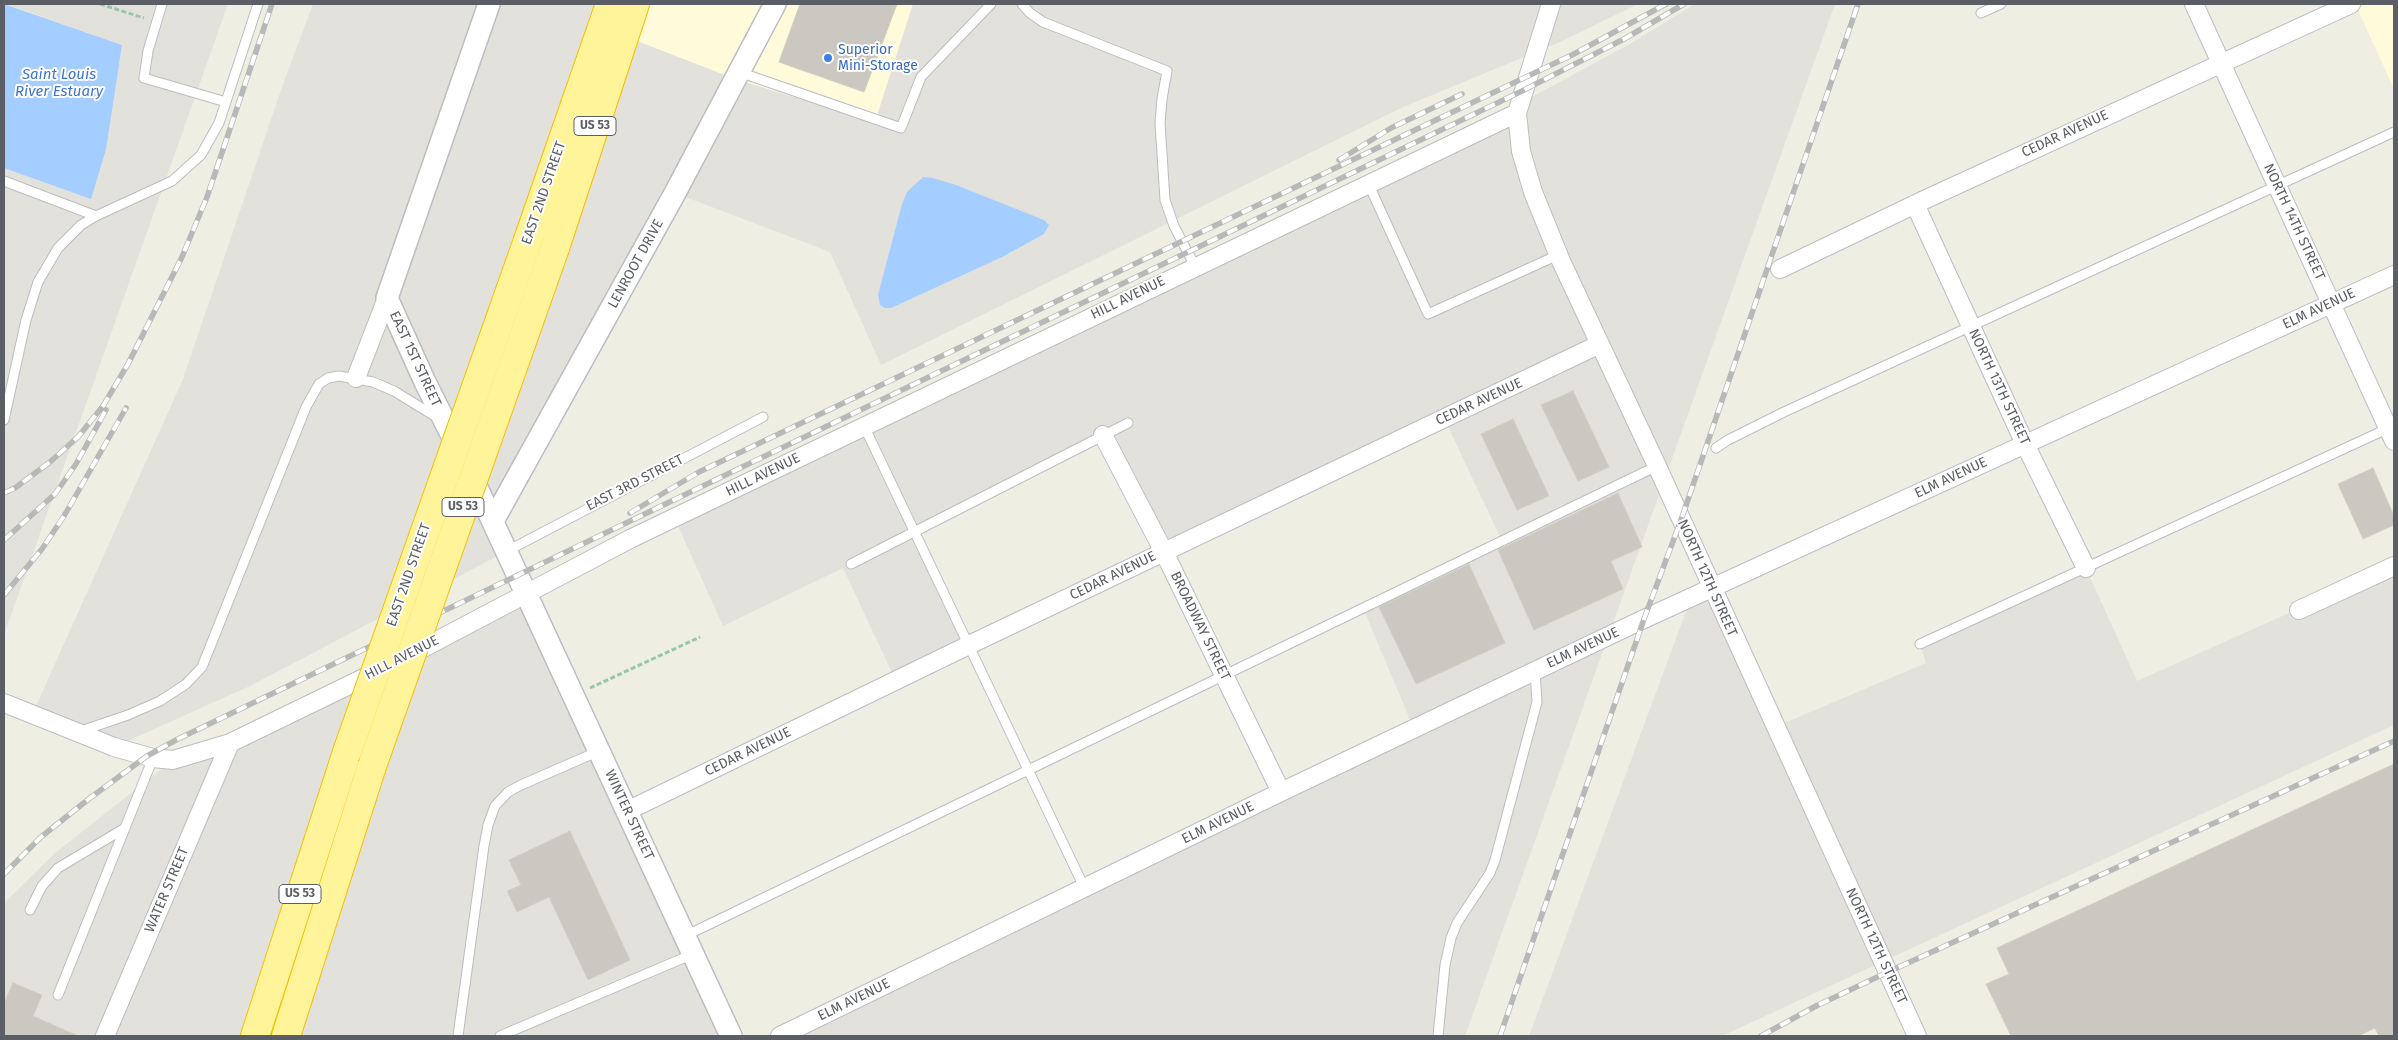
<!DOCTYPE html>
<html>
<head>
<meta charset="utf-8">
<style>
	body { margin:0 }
	#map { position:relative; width:2398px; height:1040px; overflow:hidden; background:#efeee3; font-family:"Fira Sans",sans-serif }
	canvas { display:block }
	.frame { position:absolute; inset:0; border:5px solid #5b5f65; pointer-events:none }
</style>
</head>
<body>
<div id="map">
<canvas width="2398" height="1040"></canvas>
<div class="frame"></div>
</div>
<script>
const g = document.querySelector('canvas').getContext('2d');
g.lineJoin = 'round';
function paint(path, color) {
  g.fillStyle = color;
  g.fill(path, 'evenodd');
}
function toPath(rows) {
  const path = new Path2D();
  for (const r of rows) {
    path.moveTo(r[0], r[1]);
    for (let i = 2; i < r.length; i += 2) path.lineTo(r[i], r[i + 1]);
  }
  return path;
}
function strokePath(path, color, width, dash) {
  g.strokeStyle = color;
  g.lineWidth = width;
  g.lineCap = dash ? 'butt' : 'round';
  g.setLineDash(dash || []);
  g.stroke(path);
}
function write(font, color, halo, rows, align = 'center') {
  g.font = font + ' "Fira Sans",sans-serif';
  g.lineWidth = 4;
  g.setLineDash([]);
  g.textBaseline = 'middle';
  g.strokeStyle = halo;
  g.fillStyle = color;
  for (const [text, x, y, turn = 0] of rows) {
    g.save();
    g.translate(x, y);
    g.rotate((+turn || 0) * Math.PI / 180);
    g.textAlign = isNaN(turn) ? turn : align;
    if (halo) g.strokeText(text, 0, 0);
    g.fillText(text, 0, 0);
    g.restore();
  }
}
paint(toPath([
	[635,4,913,4,875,122,735,79,624,36],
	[2367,4,2394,4,2394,89,2357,8]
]), '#fffad9');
paint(toPath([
	[6,4,228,4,4,635,4,168,91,198,122,45],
	[313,4,610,4,528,240,554,248,624,36,735,79,875,122,913,4,1638,4,1560,42,1401,108,881,365,830,252,675,193,493,521,507,551,250,686,114,747,32,715,183,379,282,87],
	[1695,4,1835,4,1465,1036,780,1036,1411,722,1363,608,1501,539,1445,420,1164,552,1103,436,914,531,969,645,894,677,843,568,723,626,674,517,1519,104,1630,44],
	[2394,566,2394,725,1722,1036,1529,1036,1691,598,1711,589,1775,727,1926,663,1920,644,2086,568,2137,681],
	[527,593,731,1036,4,1036,4,903,55,853,173,760,273,723,398,661]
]), '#e3e1db');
paint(toPath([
	[4,4,122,45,106,149,91,199,4,168],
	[923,177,933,178,956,185,1044,220,1049,225,1044,234,1002,257,891,308,885,308,880,305,878,295,902,204,907,192]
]), '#a4ceff');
const building = toPath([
	[800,4,897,4,864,92,779,62,800,4],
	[1573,391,1609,467,1578,481,1541,405,1573,391],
	[1513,419,1549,496,1517,510,1481,434,1513,419],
	[2373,468,2394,516,2394,525,2363,539,2338,484,2373,468],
	[1618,493,1642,547,1611,561,1623,589,1534,630,1498,550,1618,493],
	[1469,564,1505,643,1416,684,1379,607,1469,564],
	[2394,764,2394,1036,2379,1036,2375,1028,2358,1036,2011,1036,1986,984,2009,974,1997,948,2394,764],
	[570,831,630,960,588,980,549,897,517,912,507,891,521,885,509,860,570,831],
	[13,983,42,995,33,1016,78,1036,4,1036,4,1003,13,983]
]);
paint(building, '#cac8c0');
strokePath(building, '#d4d0c1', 1);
const service = toPath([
	[162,4,148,51,144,78,226,102],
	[1022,4,1030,13,1043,22,1167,71,1162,99,1160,123,1165,200,1174,226,1195,266],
	[1981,13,2001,4],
	[739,72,901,128,921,77,991,4],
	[4,181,96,216,172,181,201,155,219,123,258,4],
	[1368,183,1428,314,1558,255],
	[4,420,26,320,38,282,58,248,81,225,96,216],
	[864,426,1085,889],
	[1716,448,1728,440,1784,412,2394,132],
	[507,551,763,417],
	[851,564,1128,423],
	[1920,644,2389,428],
	[81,731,128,715,160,701,186,684,202,667,306,407,319,384,328,378,339,376,373,382,394,391,438,418],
	[30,910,42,886,58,868,125,828],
	[685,936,1657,466],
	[58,995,153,758],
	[458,1036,484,846,488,825,495,806,508,792,521,785,599,751],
	[500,1036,693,954],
	[1438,1036,1445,965,1451,938,1457,923,1490,873,1495,860,1537,702,1535,671]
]);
const minor = toPath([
	[1551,4,1517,113,1521,151,1533,192,1561,261,1657,466,1917,1036],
	[2194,4,2394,441],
	[1915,204,2025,444,2086,568],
	[1780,269,1924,200,2351,4],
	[356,378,387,298],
	[1103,435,1164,552,1281,792],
	[2299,610,2394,566],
	[408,656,630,539,1517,113],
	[4,703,114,747,153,758,173,760,230,743,378,671],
	[627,811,969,645,1600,344],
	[105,1036,230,743],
	[780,1036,1281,792,1644,619,2394,275]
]);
const tertiary = toPath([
	[489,4,387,298,425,382,466,464,731,1036],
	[493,521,675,193,775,4]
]);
const trunk = toPath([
	[528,240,610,4],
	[555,248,635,4],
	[255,1036,347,752],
	[286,1036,372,766]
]);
strokePath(service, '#bbbdc3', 11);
strokePath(minor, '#bbbdc3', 20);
strokePath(tertiary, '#bbbdc3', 24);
strokePath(trunk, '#f3c000', 30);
strokePath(toPath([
	[100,4,144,18],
	[590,688,700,637]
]), '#96c7a9', 3, [5, 2.5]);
strokePath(service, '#fff', 9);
strokePath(minor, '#fff', 18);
strokePath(tertiary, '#fff', 21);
strokePath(trunk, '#fff49a', 28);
const rail = toPath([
	[1339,160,1391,128,1462,94],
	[4,493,15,488,50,462,78,437,103,406,128,364,182,257,207,197,272,4],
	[630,513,699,472,1572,55,1666,4],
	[4,540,55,494,76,464,106,410],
	[4,595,42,549,64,516,126,408],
	[4,874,41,837,90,798,147,756,176,740,1522,91,1624,39,1684,4],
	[1500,1036,1644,619,1681,520,1858,4],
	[1761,1036,1816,1006,1888,972,2394,741]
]);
strokePath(rail, '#b7b8b8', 5.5);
strokePath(rail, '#fff', 4, [11]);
const trunkBridge = toPath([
	[347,752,528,240],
	[372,766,555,248]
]);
strokePath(trunkBridge, '#f3c000', 30, []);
strokePath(trunkBridge, '#fff49a', 28);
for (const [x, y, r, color] of [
	[828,58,5,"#3f7fe0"]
]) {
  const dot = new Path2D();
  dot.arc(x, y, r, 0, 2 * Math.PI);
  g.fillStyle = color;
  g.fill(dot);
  strokePath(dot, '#fff', 2);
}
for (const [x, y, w] of [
	[595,126,42],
	[463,507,42],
	[300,894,42]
]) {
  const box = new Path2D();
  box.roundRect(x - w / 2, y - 9.5, w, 19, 4);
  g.fillStyle = '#fff';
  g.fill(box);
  strokePath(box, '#5b5f65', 1);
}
write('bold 12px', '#5b5f65', null, [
	["US 53",595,126],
	["US 53",463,507],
	["US 53",300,894]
]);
write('14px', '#366cbe', '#fff', [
	["Superior",838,50],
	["Mini-Storage",838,66]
], 'left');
write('14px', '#5b5f65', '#fff', [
	["CEDAR AVENUE",2065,134,-25],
	["EAST 2ND STREET",544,193,-71],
	["NORTH 14TH STREET",2294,222,65],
	["LENROOT DRIVE",636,264,-61],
	["HILL AVENUE",1128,298,-26],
	["ELM AVENUE",2319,309,-25],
	["EAST 1ST STREET",415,359,65],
	["NORTH 13TH STREET",1999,387,65],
	["CEDAR AVENUE",1479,402,-25],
	["HILL AVENUE",763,475,-26],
	["ELM AVENUE",1951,478,-25],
	["EAST 3RD STREET",635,483,-27],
	["EAST 2ND STREET",409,575,-71],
	["CEDAR AVENUE",1113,576,-26],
	["NORTH 12TH STREET",1707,578,66],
	["BROADWAY STREET",1200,626,64],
	["ELM AVENUE",1583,648,-25],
	["HILL AVENUE",402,658,-27],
	["CEDAR AVENUE",748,752,-26],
	["WINTER STREET",629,815,65],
	["ELM AVENUE",1218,823,-26],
	["WATER STREET",167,890,-67],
	["NORTH 12TH STREET",1876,946,65],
	["ELM AVENUE",854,1000,-26]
]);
write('italic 15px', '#3e74ca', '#fff', [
	["Saint Louis",59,75],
	["River Estuary",59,92]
]);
</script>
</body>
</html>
